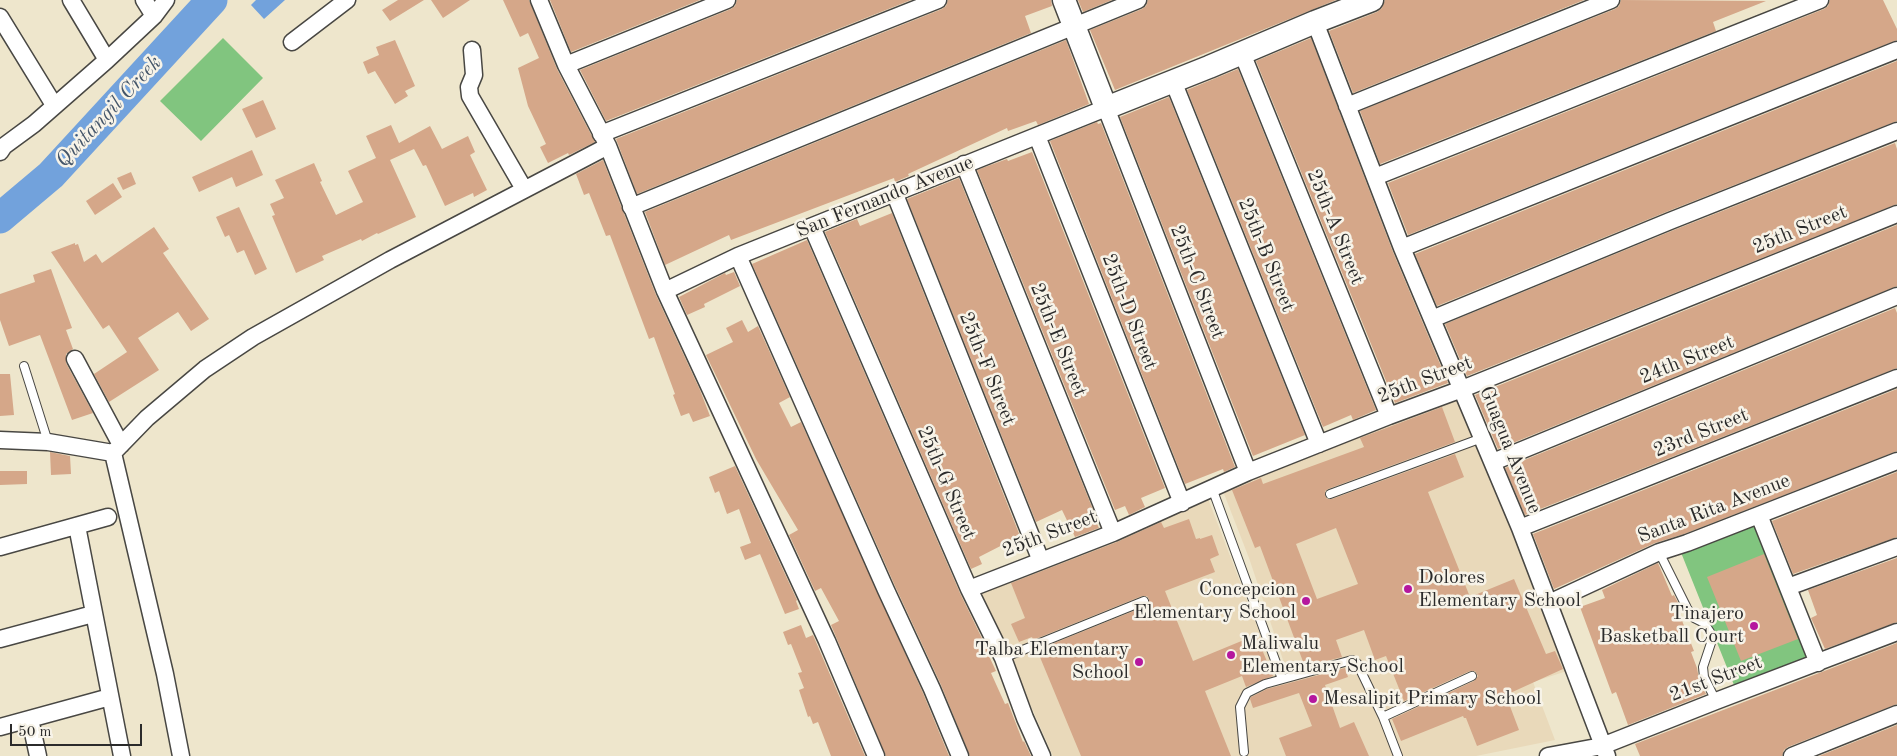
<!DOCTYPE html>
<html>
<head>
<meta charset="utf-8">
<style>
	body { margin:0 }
	#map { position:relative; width:1897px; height:756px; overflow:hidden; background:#eee6cc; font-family:"Old Standard TT",serif }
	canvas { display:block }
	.scale { position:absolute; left:10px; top:724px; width:132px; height:22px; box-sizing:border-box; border:2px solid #2b2b2b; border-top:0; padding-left:6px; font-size:15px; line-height:18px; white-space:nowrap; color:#2b2b2b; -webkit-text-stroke:4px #f7f3e8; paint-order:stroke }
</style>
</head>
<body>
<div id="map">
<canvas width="1897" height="756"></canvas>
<div class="scale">50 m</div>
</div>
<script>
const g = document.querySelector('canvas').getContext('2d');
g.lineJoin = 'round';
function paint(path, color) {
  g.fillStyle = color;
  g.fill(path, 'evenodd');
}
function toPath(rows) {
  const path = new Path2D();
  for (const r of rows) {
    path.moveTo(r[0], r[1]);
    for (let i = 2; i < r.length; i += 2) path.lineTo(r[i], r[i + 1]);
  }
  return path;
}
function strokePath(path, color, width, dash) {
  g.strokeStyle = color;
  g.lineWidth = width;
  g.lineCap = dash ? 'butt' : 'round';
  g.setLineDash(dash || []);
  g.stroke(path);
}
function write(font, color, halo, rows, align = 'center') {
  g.font = font + ' "Old Standard TT",serif';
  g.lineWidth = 5;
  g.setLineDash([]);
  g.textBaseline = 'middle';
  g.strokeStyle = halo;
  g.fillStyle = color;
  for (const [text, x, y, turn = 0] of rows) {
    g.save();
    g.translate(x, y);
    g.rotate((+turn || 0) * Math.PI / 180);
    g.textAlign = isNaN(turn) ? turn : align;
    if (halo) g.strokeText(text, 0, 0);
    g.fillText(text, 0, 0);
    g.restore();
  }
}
paint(toPath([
	[1456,394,1570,670,1533,682,1555,740,1476,756,1053,756,979,588,1207,496,1275,673,1286,669,1249,558,1221,486]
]), '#e9d9ba');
paint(toPath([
	[223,38,263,78,201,141,160,101],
	[1755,520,1811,660,1736,690,1680,550]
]), '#81c57f');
paint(toPath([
	[256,0,285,0,264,19,251,5]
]), '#72a2dc');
strokePath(toPath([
	[0,218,51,175,212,0]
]), '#72a2dc', 31);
paint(toPath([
	[398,0,424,0,390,21,382,10],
	[431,0,470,0,443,18],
	[503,0,529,0,557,69,595,142,569,155,568,153,548,163,540,147,546,144,528,106,518,68,539,58,528,33,520,37],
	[550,0,700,0,571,52],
	[737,0,911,0,606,121,580,70,731,9,735,6],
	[948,0,1051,0,1052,6,1025,16,1031,33,637,194,616,139,942,9,946,6],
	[1078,0,1112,0,1083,12],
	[1148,0,1336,0,1115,90,1090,30,1142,9,1146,6],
	[1385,0,1584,0,1353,93,1329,31,1377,12,1382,8],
	[1621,0,1766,1,1713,22,1716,31,1380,164,1360,111,1615,9,1619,6],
	[1830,0,1883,0,1897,29,1897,40,1408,235,1388,183,1824,9,1828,6],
	[1311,38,1393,252,1448,383,1395,403,1256,61],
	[395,40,415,86,405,91,408,96,395,104,375,71,368,74,363,62,379,55,376,47],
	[1066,40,1089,104,1038,125,1036,121,1008,131,1007,128,908,174,909,176,895,182,894,178,731,240,729,235,665,265,645,212],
	[1897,61,1897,121,1666,212,1437,306,1415,254],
	[1238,69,1376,410,1353,420,1351,415,1323,427,1187,90],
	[1169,97,1305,435,1253,456,1120,117],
	[263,100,276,129,256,138,242,109],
	[1097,122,1098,124,1101,123,1235,467,1224,472,1223,469,1185,484,1050,141],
	[391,125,399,143,430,126,442,149,468,136,475,152,470,155,487,190,474,197,473,193,445,206,426,165,423,166,414,149,390,160,416,217,378,234,377,233,362,241,361,239,322,256,324,260,296,273,272,216,275,215,270,204,284,198,275,180,314,163,322,181,320,182,336,215,363,202,348,171,376,158,366,136],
	[1895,143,1897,149,1897,204,1467,376,1445,324,1674,230],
	[252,150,263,175,236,187,232,177,199,192,192,177],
	[1032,152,1165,488,1141,498,1145,507,1129,515,1125,506,1115,510,977,170,1007,159,1008,161],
	[603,160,656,295,700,390,710,416,693,422,689,413,681,416,673,395,675,394,662,359,654,337,649,339,610,235,606,236,589,193,584,195,576,174],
	[131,172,136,184,123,190,117,178],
	[959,178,1096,517,1094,518,1099,528,1075,537,1062,510,1036,522,907,199],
	[113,183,122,197,95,215,86,201],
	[239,207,267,269,255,275,244,250,237,253,229,235,225,237,216,217],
	[892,213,1020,536,979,557,982,564,971,569,825,232,857,219,860,226],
	[1897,225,1897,286,1498,449,1475,395],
	[154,227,169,249,163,253,209,319,191,331,178,312,138,338,159,370,109,402,94,374,127,352,109,325,103,329,51,252,75,243,75,245,78,244,84,262,96,254,102,263],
	[807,240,960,593,990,655,989,656,996,671,991,673,1005,704,1008,703,1023,742,1024,741,1031,756,970,756,941,685,895,586,752,264],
	[51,269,72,328,66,330,73,349,66,354,66,363,93,413,72,420,40,335,9,346,0,320,0,294,35,282,33,275],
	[734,272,740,286,704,304,705,307,687,315,679,297,725,273,726,275],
	[1895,308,1897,313,1897,368,1525,515,1505,468],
	[742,320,748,332,758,326,790,397,779,403,791,427,801,422,923,693,949,756,886,756,831,625,839,621,821,588,815,591,789,535,798,530,756,459,706,355,733,342,726,328],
	[0,374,10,374,14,415,0,416],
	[1897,389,1897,451,1684,534,1655,543,1554,589,1533,534],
	[1442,407,1455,442,1328,489,1325,491,1325,495,1327,499,1332,499,1455,454,1464,477,1428,492,1470,597,1514,579,1546,654,1555,651,1563,669,1508,694,1510,700,1508,701,1519,730,1477,746,1466,718,1464,718,1463,716,1401,741,1392,719,1474,681,1478,676,1475,671,1470,671,1404,701,1386,656,1375,660,1364,630,1336,640,1342,657,1305,667,1260,546,1255,548,1232,490,1261,478,1263,484,1364,447,1360,438],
	[1336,528,1358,584,1317,599,1296,544],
	[50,452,70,456,71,474,51,475],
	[735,466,797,600,796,601,799,609,785,614,760,554,745,560,740,547,751,543,739,509,727,514,719,491,715,493,709,477],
	[0,471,27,471,27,484,0,485],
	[1897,472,1897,537,1793,574,1772,521],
	[1189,519,1196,539,1200,538,1200,539,1212,535,1219,555,1210,559,1215,572,1165,591,1193,661,1256,635,1273,676,1246,687,1242,676,1205,691,1231,756,1081,756,1037,650,1146,606,1149,604,1149,599,1147,596,1142,596,1033,640,1032,637,1019,642,1011,624,1025,618,1011,583,1117,542,1161,522,1164,528],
	[1764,554,1798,639,1741,661,1707,577],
	[1897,558,1897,622,1825,649,1811,618,1817,615,1808,590],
	[1658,563,1672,596,1674,595,1683,612,1679,613,1694,651,1691,652,1697,668,1699,679,1706,694,1628,725,1616,692,1612,694,1580,607,1605,598,1602,590],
	[801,625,806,638,813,635,865,756,831,756,818,722,813,724,810,716,808,717,799,690,804,688,798,673,802,672,791,644,788,645,783,632],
	[1897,643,1897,704,1788,747,1784,750,1782,756,1640,756,1635,744],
	[1345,668,1348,677,1325,685,1340,728,1354,722,1369,756,1286,756,1279,738,1312,726,1299,693,1253,708,1250,699,1251,697,1267,689],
	[1897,725,1897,756,1819,756]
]), '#d5a789');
const service = toPath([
	[24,366,48,442],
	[1212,488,1282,679],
	[1330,494,1482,438],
	[1659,552,1687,608,1694,618,1704,623,1710,632,1711,643,1703,667,1704,677,1716,701],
	[1003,658,1144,601],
	[1383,717,1472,676],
	[1244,752,1240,707,1247,693,1265,684,1352,660,1357,663,1383,717,1398,756]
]);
const minor = toPath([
	[71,0,107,60],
	[144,0,154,16],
	[539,0,566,65,608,146,665,291,827,641,876,756],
	[0,17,54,105],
	[1315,22,1402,248,1520,528,1607,756],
	[292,42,347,0],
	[472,50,474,75,469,87,470,96,524,189],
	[1242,53,1389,416],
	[566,65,727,0],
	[1173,81,1319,444],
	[1347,106,1611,0],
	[601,134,938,0],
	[1037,136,1182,503],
	[0,152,4,146,34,124,107,60,154,16,166,0],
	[964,164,1113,533],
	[1375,177,1820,0],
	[894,192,1041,561],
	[631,207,1138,0],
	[812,227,969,589,1003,658,1025,718,1042,756],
	[1402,248,1897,50],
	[738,256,886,590,932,689,960,756],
	[665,291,738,256,1106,108,1248,472],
	[1432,319,1670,221,1897,131],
	[75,359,121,445],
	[0,440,48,442,113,453,147,418,205,369,253,337,390,260,608,146],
	[113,453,165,674,181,756],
	[1493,462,1897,296],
	[1759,515,1818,663],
	[77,526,122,756],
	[1520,528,1897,378],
	[0,547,108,517],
	[1788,587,1897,547],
	[969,589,1113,533,1248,472,1389,416,1462,389,1897,214],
	[1549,603,1659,552,1687,543,1897,461],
	[0,639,93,614],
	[30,719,38,756],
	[0,727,110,697],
	[1548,756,1602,746,1716,701,1897,632],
	[1792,756,1897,714]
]);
const secondary = toPath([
	[1064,0,1106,108,1209,67,1315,22,1372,0]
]);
strokePath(service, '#484743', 10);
strokePath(minor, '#484743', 19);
strokePath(secondary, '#484743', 25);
strokePath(service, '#fff', 8);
strokePath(minor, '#fff', 16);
strokePath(secondary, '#fff', 22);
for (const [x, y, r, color] of [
	[1408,589,5,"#b5179e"],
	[1306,601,5,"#b5179e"],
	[1754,626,5,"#b5179e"],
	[1231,655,5,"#b5179e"],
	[1139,662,5,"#b5179e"],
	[1313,699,5,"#b5179e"]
]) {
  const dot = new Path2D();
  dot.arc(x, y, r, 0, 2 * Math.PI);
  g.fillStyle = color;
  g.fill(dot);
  strokePath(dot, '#f7f3e8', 2);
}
write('20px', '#2b2b2b', '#f7f3e8', [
	["San Fernando Avenue",885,197,-22],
	["25th-A Street",1335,227,68],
	["25th Street",1800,230,-22],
	["25th-B Street",1266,255,68],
	["25th-C Street",1197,282,69],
	["25th-D Street",1129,312,69],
	["25th-E Street",1058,340,68],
	["24th Street",1687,360,-22],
	["25th-F Street",987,369,68],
	["25th Street",1425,380,-21],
	["23rd Street",1701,433,-22],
	["Guagua Avenue",1510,450,68],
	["25th-G Street",946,483,67],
	["Santa Rita Avenue",1714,509,-21],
	["25th Street",1050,534,-21],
	["21st Street",1716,679,-21]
]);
write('20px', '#2b2b2b', '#f7f3e8', [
	["Dolores",1418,578],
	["Elementary School",1418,601],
	["Concepcion",1296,590,"right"],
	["Elementary School",1296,613,"right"],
	["Tinajero",1744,614,"right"],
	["Basketball Court",1744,637,"right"],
	["Maliwalu",1241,644],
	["Elementary School",1241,667],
	["Talba Elementary",1129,650,"right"],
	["School",1129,673,"right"],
	["Mesalipit Primary School",1323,699]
], 'left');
write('italic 21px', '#445569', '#f7f3e8', [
	["Quitangil Creek",109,112,-47]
]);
</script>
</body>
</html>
